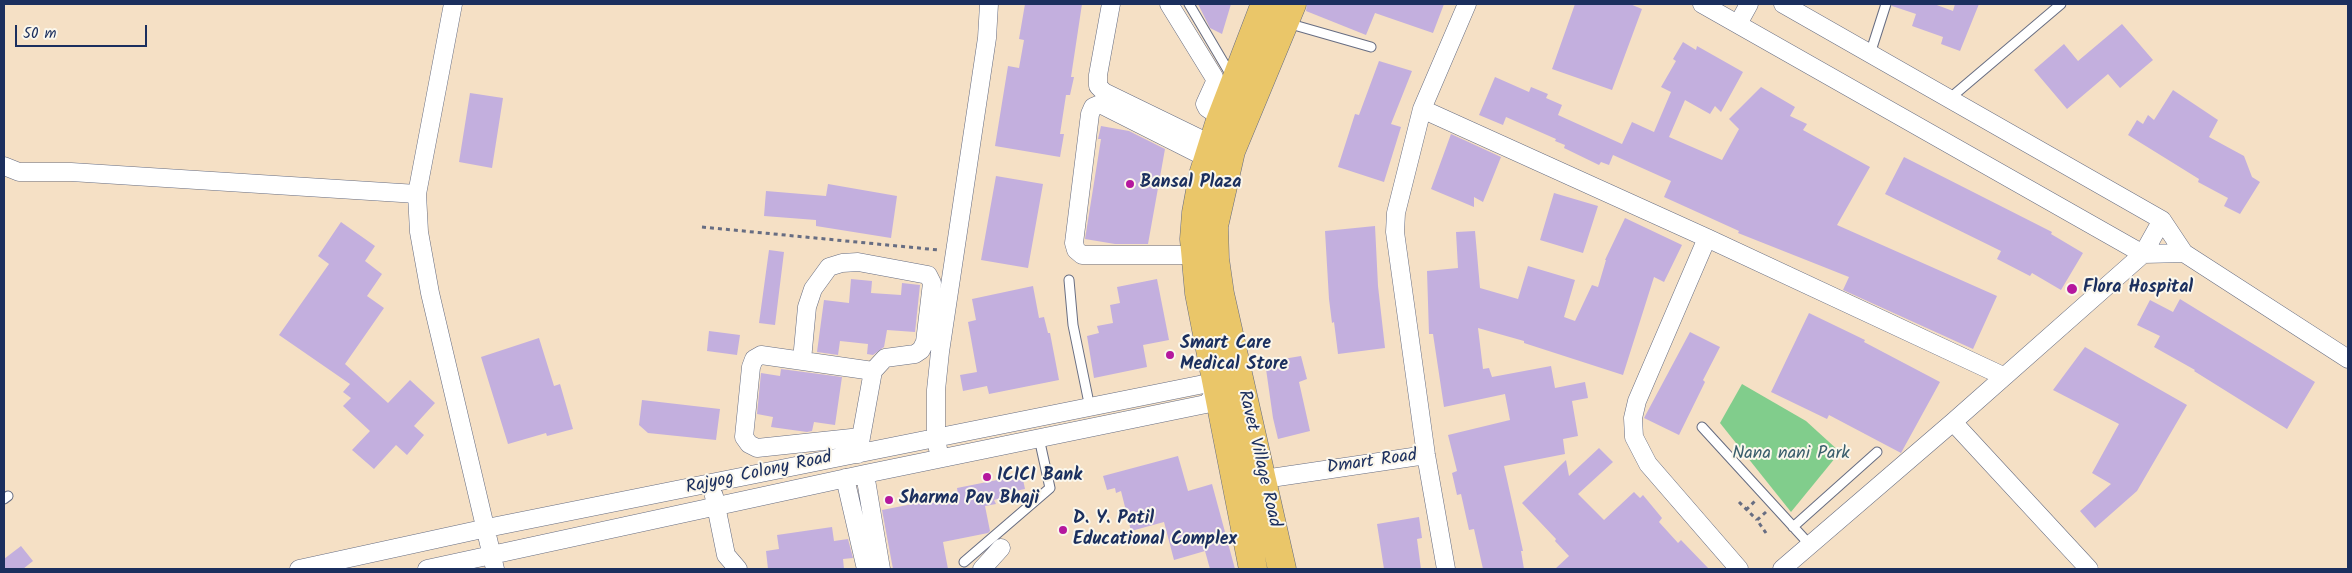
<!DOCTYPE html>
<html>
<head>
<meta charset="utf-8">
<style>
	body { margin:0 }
	#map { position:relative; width:2352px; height:573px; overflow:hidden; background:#f5e0c5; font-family:Kalam,sans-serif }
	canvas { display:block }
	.frame { position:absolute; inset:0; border:5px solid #1b2f5e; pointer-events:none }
	.scale { position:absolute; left:15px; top:25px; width:132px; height:22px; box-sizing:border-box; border:2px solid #1b2f5e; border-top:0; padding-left:6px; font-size:15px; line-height:18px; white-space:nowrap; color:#1b2f5e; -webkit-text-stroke:4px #fbf7ec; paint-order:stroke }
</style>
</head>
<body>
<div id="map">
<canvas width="2352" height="573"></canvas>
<div class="frame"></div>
<div class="scale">50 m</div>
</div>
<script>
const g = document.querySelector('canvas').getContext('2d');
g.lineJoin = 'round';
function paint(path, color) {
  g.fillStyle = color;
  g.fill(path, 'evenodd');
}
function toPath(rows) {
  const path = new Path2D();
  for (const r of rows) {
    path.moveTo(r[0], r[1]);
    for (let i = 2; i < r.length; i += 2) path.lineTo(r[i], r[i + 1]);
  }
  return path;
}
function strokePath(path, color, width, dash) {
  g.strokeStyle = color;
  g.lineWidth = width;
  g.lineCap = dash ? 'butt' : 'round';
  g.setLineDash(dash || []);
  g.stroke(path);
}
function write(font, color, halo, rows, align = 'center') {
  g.font = font + ' Kalam,sans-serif';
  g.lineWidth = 4;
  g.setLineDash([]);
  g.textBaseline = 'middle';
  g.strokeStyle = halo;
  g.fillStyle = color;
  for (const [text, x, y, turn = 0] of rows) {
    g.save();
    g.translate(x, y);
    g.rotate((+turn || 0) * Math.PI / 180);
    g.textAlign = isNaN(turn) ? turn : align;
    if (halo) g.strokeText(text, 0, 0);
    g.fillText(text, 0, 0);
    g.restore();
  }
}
paint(toPath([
	[1742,384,1806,421,1840,452,1791,512,1720,423]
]), '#81cd8c');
paint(toPath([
	[1025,4,1082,4,1071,77,1074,77,1070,95,1066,95,1060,134,1064,134,1060,157,995,146,1008,66,1019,68,1024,40,1019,39],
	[1198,4,1231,4,1222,34,1210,28],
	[1307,4,1444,4,1433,33,1375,13,1366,35,1306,11],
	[1575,4,1630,4,1642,9,1612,90,1552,69],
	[1892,4,1934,4,1953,11,1955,4,1979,4,1960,51,1941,44,1943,37,1912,26,1916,14,1892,6],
	[2122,24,2153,60,2120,88,2108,74,2067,109,2034,70,2064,44,2078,61],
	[1683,42,1696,50,1697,46,1743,72,1721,112,1715,106,1710,114,1685,100,1669,137,1722,160,1739,129,1729,119,1761,87,1795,107,1790,116,1807,124,1803,130,1870,167,1837,225,1997,296,1973,349,1843,290,1849,277,1738,233,1739,231,1664,197,1671,181,1613,155,1609,165,1601,162,1599,165,1564,148,1565,145,1555,141,1556,139,1506,117,1503,125,1479,115,1495,77,1529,92,1531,87,1548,94,1546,98,1562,105,1558,115,1622,144,1632,122,1654,132,1671,92,1661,87,1676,61,1673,59],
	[1379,61,1412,71,1391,124,1401,127,1384,182,1338,167,1355,114,1359,115],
	[2173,90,2218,120,2209,137,2244,156,2252,177,2260,182,2240,214,2224,206,2228,198,2198,182,2199,179,2128,135,2137,120,2143,124,2148,115,2154,120],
	[470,93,503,98,492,168,459,162],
	[1101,126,1129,131,1165,149,1148,244,1115,244,1085,239,1101,139,1098,139],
	[1451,134,1501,157,1483,202,1474,197,1474,207,1431,189],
	[1904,157,2052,232,2051,234,2083,253,2061,290,2032,273,2030,276,1997,259,2001,251,1885,194],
	[996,176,1043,184,1028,268,981,260],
	[828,184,897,196,891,238,816,226,816,220,764,216,766,191,826,196],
	[1554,193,1598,206,1583,253,1540,240],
	[1625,218,1682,245,1664,282,1654,277,1623,375,1524,343,1524,341,1478,328,1483,369,1489,368,1492,377,1551,366,1555,388,1585,382,1588,398,1572,401,1578,436,1563,439,1565,454,1504,466,1523,551,1521,551,1524,569,1483,569,1474,529,1469,530,1461,494,1457,495,1452,473,1457,471,1448,435,1510,420,1505,394,1444,407,1433,334,1429,334,1427,271,1458,268,1456,232,1475,231,1480,288,1518,299,1528,266,1575,280,1564,317,1575,321,1592,285,1598,287,1606,260,1605,260],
	[341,222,375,246,365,261,382,274,367,296,384,308,345,364,388,403,410,380,435,403,414,426,424,435,407,455,396,445,374,469,352,450,370,431,343,406,351,398,343,392,350,384,279,335,329,264,318,256],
	[1375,226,1378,286,1385,348,1338,354,1334,322,1332,323,1329,299,1325,231],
	[769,250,784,252,775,325,759,323],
	[851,279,872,281,871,293,901,295,902,283,920,285,915,332,887,330,884,347,873,355,867,354,868,344,840,341,838,355,817,352,824,300,849,303],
	[1157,279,1169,340,1143,345,1147,367,1094,378,1087,336,1099,333,1097,326,1113,323,1110,305,1120,303,1117,287],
	[1033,286,1039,318,1044,317,1048,333,1050,333,1059,380,989,394,987,386,963,391,960,375,977,372,968,322,976,320,972,299],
	[2180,299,2315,382,2287,429,2194,371,2195,370,2154,347,2160,336,2137,325,2150,300,2173,312],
	[1809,313,1865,340,1864,342,1940,382,1901,453,1829,415,1827,419,1771,392],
	[709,331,740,335,737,355,707,351],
	[1690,332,1720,347,1703,380,1705,382,1679,435,1644,418],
	[539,338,554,386,560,384,573,429,547,436,546,433,508,444,481,357],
	[2085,347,2187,405,2137,491,2095,528,2080,511,2111,484,2092,473,2119,424,2053,390],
	[1301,356,1307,379,1299,382,1310,431,1278,439,1273,418,1265,362],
	[781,369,842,377,835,425,814,422,812,431,807,432,771,427,773,417,757,414,761,373,780,376],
	[642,400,720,409,716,440,648,433,639,425],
	[1599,448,1613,462,1578,494,1604,520,1634,492,1640,498,1643,495,1662,518,1659,522,1678,543,1681,540,1709,569,1555,569,1569,556,1555,541,1556,539,1522,503,1566,460,1569,476],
	[1178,456,1188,491,1212,484,1235,569,1210,569,1205,551,1174,560,1164,522,1131,531,1121,491,1116,493,1115,488,1107,490,1103,476],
	[1022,475,1025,489,1005,493,1005,497,994,500,996,504,985,506,990,531,988,533,943,542,948,569,893,569,882,510,958,495,957,488],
	[1419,517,1422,538,1417,539,1421,569,1384,569,1377,524],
	[832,527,834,541,848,539,853,558,843,559,844,569,768,569,766,551,779,549,777,535],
	[21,546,33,561,23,569,4,569,4,559]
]), '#c3afde');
const lane = toPath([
	[1189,4,1232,77],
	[1287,23,1371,47],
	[1870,54,1886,4],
	[1949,99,2061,4],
	[1069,280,1073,325,1090,408],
	[1702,427,1810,545],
	[4,499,8,496],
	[1793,527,1877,452],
	[964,562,1050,488,1039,438]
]);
const street = toPath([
	[453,4,417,194,419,232,430,293,495,569],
	[1111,4,1098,75,1098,86,1104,92,1213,145],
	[1169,4,1214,77,1215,82,1205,104,1207,108,1222,118],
	[1702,4,2143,254,2184,253],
	[1783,4,2162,220,2184,253,2348,359],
	[1738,24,1749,4],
	[1422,109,1707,238,2003,376],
	[4,166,19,172,71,172,417,194],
	[1707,238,1637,401,1633,418,1634,437,1648,464,1739,569],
	[1194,255,1082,255,1076,250,1074,243,1090,114,1093,107,1100,104,1209,159],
	[802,360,807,307,813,289,829,267,842,263,858,262,928,275,932,283,925,342,921,350,915,354,885,358,873,371],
	[1953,422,2089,569],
	[938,449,936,438,936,390,940,352,987,38,989,4],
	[858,454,873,371,761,355,754,359,751,367,744,437,749,444,757,448,861,437],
	[865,474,881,569],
	[845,478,866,569],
	[1264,479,1426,455],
	[714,496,726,555,738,569],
	[299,569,487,528,1204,384,1218,391],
	[427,569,865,474,1206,404,1218,391,1223,390],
	[982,569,1001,548],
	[1446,569,1426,455,1395,232,1396,213,1422,109,1467,4],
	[1782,569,1953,422,2143,254,2162,220]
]);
const primary = toPath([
	[1253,569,1199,293,1194,239,1196,213,1203,175,1219,124,1265,4],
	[1282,569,1220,294,1215,259,1214,226,1231,151,1292,4]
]);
strokePath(lane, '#676d82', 11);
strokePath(street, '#676d82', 19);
strokePath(primary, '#676d82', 29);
strokePath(toPath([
	[702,227,939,250],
	[1739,502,1757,520],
	[1746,510,1755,501],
	[1766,512,1757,520,1766,533]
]), '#676d82', 3, [4, 4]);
strokePath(lane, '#fff', 9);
strokePath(street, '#fff', 18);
strokePath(primary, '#eac669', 28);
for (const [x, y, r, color] of [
	[1130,184,5,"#b5179e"],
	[2072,289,6,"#b5179e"],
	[1170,355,5,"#b5179e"],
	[987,477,5,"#b5179e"],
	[889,500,5,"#b5179e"],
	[1063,530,5,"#b5179e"]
]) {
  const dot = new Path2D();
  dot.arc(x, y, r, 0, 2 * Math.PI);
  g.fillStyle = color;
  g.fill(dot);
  strokePath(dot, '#fbf7ec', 2);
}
write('bold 18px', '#1b2f5e', '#fbf7ec', [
	["Bansal Plaza",1140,184],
	["Flora Hospital",2083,289],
	["Smart Care",1180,345],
	["Medical Store",1180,366],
	["ICICI Bank",997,477],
	["Sharma Pav Bhaji",899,500],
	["D. Y. Patil",1073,520],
	["Educational Complex",1073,541]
], 'left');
write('18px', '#3a5e6c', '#fbf7ec', [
	["Nana nani Park",1791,455]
]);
write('18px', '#1b2f5e', '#fbf7ec', [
	["Ravet Village Road",1258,459,77],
	["Dmart Road",1372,463,-8],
	["Rajyog Colony Road",759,474,-12]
]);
</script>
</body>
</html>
